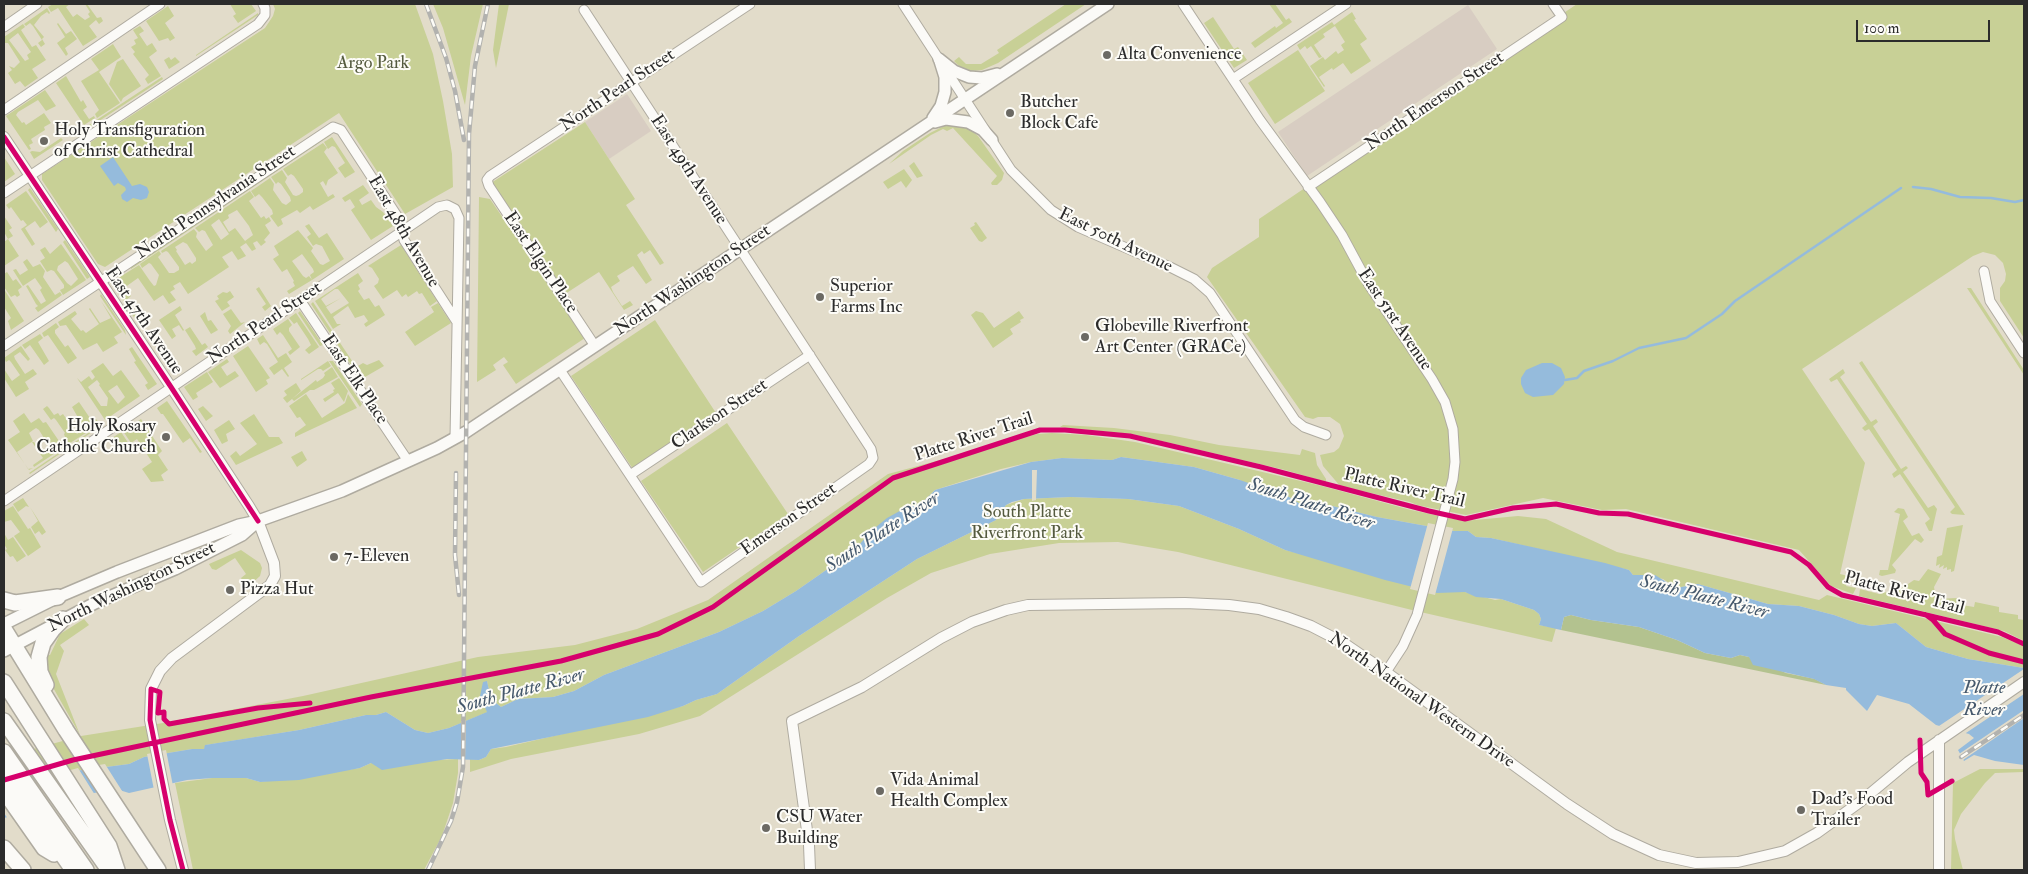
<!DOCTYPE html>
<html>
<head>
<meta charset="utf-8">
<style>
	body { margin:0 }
	#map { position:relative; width:2028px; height:874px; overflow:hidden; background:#e2dcca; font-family:"IM FELL Double Pica",serif }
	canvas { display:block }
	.frame { position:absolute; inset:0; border:5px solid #2b2b2b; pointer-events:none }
	.scale { position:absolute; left:1856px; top:20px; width:134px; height:22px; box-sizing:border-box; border:2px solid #2b2b2b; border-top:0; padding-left:6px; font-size:15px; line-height:18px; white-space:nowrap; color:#2b2b2b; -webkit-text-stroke:4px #fdfcf7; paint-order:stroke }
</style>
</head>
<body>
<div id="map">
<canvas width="2028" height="874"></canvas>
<div class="frame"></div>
<div class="scale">100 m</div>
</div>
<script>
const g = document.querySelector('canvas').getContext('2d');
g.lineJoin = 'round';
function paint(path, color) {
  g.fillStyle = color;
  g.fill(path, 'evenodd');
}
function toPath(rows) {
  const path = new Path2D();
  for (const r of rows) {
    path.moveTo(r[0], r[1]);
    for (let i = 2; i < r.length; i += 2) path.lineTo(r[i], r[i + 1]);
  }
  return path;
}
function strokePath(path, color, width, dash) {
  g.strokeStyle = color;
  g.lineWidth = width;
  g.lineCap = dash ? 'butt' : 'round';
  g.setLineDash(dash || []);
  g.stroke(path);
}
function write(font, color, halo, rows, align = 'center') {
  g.font = font + ' "IM FELL Double Pica",serif';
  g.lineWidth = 4;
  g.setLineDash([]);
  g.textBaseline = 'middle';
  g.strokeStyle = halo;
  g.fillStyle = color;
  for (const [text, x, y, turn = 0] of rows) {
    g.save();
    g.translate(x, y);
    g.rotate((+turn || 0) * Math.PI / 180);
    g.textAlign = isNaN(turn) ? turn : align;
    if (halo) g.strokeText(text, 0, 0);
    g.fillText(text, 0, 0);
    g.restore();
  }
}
paint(toPath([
	[1468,5,1497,49,1307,176,1278,132],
	[627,94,651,131,609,159,585,122]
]), '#d8cdc2');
paint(toPath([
	[53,4,70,4,66,7,73,17,77,14,85,20,90,17,88,14,90,12,85,4,87,4,97,18,101,17,103,21,99,24,96,20,89,26,97,37,83,46,58,8,51,12,48,7],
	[230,4,251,4,256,11,238,23,233,16,236,14],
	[273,4,415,4,433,54,443,101,452,154,453,187,405,214,339,113,105,267,98,264,42,180,42,174,265,28,273,16,275,9],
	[433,4,483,4,471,56,465,105,443,28],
	[499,4,509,4,496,68,493,50],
	[1066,4,1086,4,998,63,982,70,971,71,959,66,954,61,959,57,966,64,981,64,999,53,997,50],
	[1269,4,1275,4,1286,20,1289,18,1292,22,1255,48,1251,43,1275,26,1276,28,1283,23],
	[1577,4,2024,4,2024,338,2000,301,2000,288,2005,281,2006,274,2003,263,1995,255,1983,252,1973,256,1802,369,1865,463,1840,574,1848,576,1846,586,1856,588,1853,594,1831,586,1799,550,1626,509,1602,510,1543,498,1466,515,1417,505,1410,502,1340,486,1323,466,1320,455,1334,452,1339,448,1344,436,1340,424,1330,417,1318,417,1313,419,1305,417,1207,277,1212,268,1259,237,1259,219],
	[168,6,174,16,165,23,175,38,170,41,168,38,159,41,146,21],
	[47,8,50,13,49,14,47,12,41,16,34,25,44,37,42,39,45,44,41,47,38,43,42,40,33,26,30,23,26,26,24,24],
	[1352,12,1356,19,1354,20,1367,39,1360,44,1371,61,1351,74,1343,63,1333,70,1332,68,1319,77,1325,86,1324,87,1310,66,1323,57,1325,60,1336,51,1338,54,1344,50,1341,45,1345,42,1335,26,1323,34,1325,37,1314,45,1322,57,1319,58,1311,46,1307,49,1305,46,1300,50,1297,45,1332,22,1334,25],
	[258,13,258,15,196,56,196,55],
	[1213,17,1234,49,1238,47,1247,60,1234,68,1204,23],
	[58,23,66,34,71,31,77,39,65,48,68,54,66,56,57,43,65,37,57,24],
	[23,24,25,27,21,30,32,47,36,45,46,60,32,69,38,78,25,87,20,81,15,84,8,73,12,70,9,66,14,68,20,62,8,43,4,43,4,37],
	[18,33,31,52,27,55,29,59,25,61,9,40],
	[140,26,144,31,139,34,147,46,152,43,157,51,149,57,161,76,148,84,145,79,149,75,133,54,135,52,131,47,136,44,134,40,138,38,133,30],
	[113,44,121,57,99,72,120,103,97,118,95,114,99,110,81,81,99,70,91,59],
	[1298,50,1325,91,1275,124,1248,83],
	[169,57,171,60,175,57,180,62,169,69,164,60],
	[123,59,141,86,123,98,121,102,109,84,117,62],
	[66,76,81,102,83,100,87,107,83,110,89,119,94,116,95,118,84,125,56,83],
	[162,77,163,79,87,129,86,127],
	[45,90,56,106,46,111,38,100,18,112,16,115,22,123,24,122,26,125,44,113,51,123,44,127,45,130,31,139,33,143,29,145,31,149,29,150,6,116],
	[585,122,635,199,626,205,664,263,660,265,650,250,644,254,642,251,637,255,652,280,646,284,633,266,617,276,620,281,611,287,613,292,622,306,630,301,633,305,624,310,599,272,565,294,491,183],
	[954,124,967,127,978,136,1004,173,1002,180,997,185,992,185,991,183,997,176,953,128,947,131,943,129,931,135,889,164,903,151,930,133,944,126],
	[329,135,331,135,131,269,130,267],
	[332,137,355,172,345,178,338,168,345,163,335,147,332,146,328,149,324,142],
	[61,138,63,140,34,159,30,152,32,151,40,152],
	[323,143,327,148,324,152,338,173,328,180,326,186,323,181,320,183,328,197,333,194,335,197,313,210,310,206,300,213,297,210,281,219,283,224,278,227,270,216,273,214,272,210,262,197,259,194,255,197,251,191,270,178,274,184,273,190,282,203,286,205,291,201,290,197,281,184,278,182,276,184,271,177,282,170,287,178,285,182,293,195,296,196,299,195,303,192,303,189,294,176,291,174,288,176,283,169],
	[4,157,15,174,4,182],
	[914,162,923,176,917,178,909,166],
	[904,169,912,180,906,188,901,181,888,189,883,182],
	[363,185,369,193,359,200,362,205,371,200,376,207,383,212,393,226,371,240,351,210,355,207,350,199,345,202,342,198],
	[30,188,58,229,56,232,28,190],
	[26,191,48,222,40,228,35,221,25,228,35,244,32,246,21,229,27,225,23,220,21,221,11,207,9,209,6,205],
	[250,191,254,197,249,201,261,218,264,216,266,219,269,217,271,221,265,225,270,233,264,240,266,242,261,246,257,241,253,243,256,249,252,251,246,243,240,247,246,256,238,260,232,251,222,257,229,267,188,294,180,282,173,286,175,289,170,292,176,300,169,304,163,295,154,301,138,278,124,288,131,296,126,300,141,323,141,325,139,325,113,285,112,282,139,265,150,281,154,286,156,285,159,275,151,264,149,263,142,268,140,264,159,251,161,254,158,257,169,273,174,273,179,270,179,267,168,252,166,251,162,253,161,251,194,229,197,233,196,237,206,251,213,245,205,231,202,230,199,232,195,228],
	[237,210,249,226,253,235,245,241,235,228,229,232,223,222,229,218,228,215],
	[219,219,229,234,221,240,211,225],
	[183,242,187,244,196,258,196,261,192,264,190,262,185,265,176,251,177,250,175,247],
	[479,197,490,199,585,338,516,384,503,365,508,362,504,357,493,365,496,370,477,382],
	[4,216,12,228,9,230,13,236,8,239,4,232],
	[976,222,987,238,982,242,979,241,970,228,975,225,974,223],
	[309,224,319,238,327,233,344,259,312,280,310,275,314,272,313,269,302,254,292,261,303,276,306,278,309,276,312,280,289,294,287,291,295,286,293,282,294,281,287,269,282,272,273,259,279,255,274,246,298,230,313,248,311,251,320,264,323,265,330,261,322,246,316,244,313,246,307,237,311,234,305,226],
	[8,239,19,256,4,266,4,242],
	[65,240,90,277,87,279,63,242],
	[61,244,86,280,63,295,60,290,64,288,64,285,54,271,51,270,47,272,40,261,45,258,40,250,45,247,50,254],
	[65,261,68,263,78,279,71,286,67,283,57,270,58,266],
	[401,245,437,301,430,306,422,293,419,294,417,291,408,297,406,294,402,297,397,290,383,299,374,286,378,283,379,279,372,268,368,266],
	[27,259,33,267,40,264,45,271,43,277,55,295,60,292,62,295,38,312,35,308,38,306,36,304,26,286,28,285,41,304,46,301,40,290,42,288,35,278,23,286,13,270,16,269,20,275,28,270,23,262],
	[7,272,13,281,16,279,22,287,18,290,20,295,17,297,15,295,11,297,4,287,4,274],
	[358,273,363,281,358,285,360,289,358,291,364,300,369,298,375,307,379,305,385,315,366,327,364,324,368,321,364,315,355,318,348,306,333,317,337,324,341,324,333,329,315,301],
	[335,289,338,289,349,303,331,314,326,307,341,298,326,306,321,299],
	[259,287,271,306,265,311,262,307,266,304,256,289],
	[1967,288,1971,288,2024,370,2024,375],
	[4,289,24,321,11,330,8,321,11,318,4,307],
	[230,291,234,297,227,302,230,306,222,311,215,301,219,299,217,296,223,292,227,293],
	[101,294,125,330,126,335,100,296],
	[101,301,122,332,114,337,118,343,103,352,97,343,83,350,66,325,60,326,58,322,75,311,77,314,71,319,81,331,83,330,86,333,99,324,89,309,90,308,100,323,111,318],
	[313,302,364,379,360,379,311,304],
	[438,303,451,323,415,346,405,332,434,312,431,307],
	[180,306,182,310,175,315,184,330,183,331,179,325,172,329,176,336,172,339,159,320],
	[231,309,241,323,245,322,230,334,228,331,231,326,223,314],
	[300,311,323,345,320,346,298,313],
	[976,311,983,313,994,328,1019,311,1024,318,1020,320,1021,322,1010,329,1013,334,993,348,971,315],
	[205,312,208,321,211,320,218,330,211,334,200,316],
	[296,313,319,347,309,354,305,350,311,345,308,339,298,324,297,322,294,324,289,318],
	[288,319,292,325,289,328,289,331,300,347,290,355,288,352,292,349,283,335,280,332,277,335,273,329],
	[655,320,716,413,633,469,571,376],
	[56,323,59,327,55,330,55,333,65,347,68,345,77,358,68,364,48,335,44,337,42,333],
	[190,327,202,345,205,343,208,347,196,356,192,351,196,349,195,346,185,330],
	[40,334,43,338,38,342,49,361,44,365,30,345,25,349,22,345],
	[263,335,278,358,286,353,292,362,284,368,289,376,288,377,282,369,274,375,269,368,278,362,267,344,264,342,260,345,257,339],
	[21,346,30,359,28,361,20,352,14,356,15,359,25,374,33,369,37,374,25,382,29,389,16,397,4,378,4,369,12,381,20,375,11,362,9,360,6,362,4,358],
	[248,346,270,378,266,380,268,384,256,392,233,356],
	[132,347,157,384,148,390,145,385,148,383,134,362,136,361,129,349],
	[227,359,229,362,221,367,227,376,235,371,239,376,220,388,208,372],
	[379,360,384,366,365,377,358,366,363,363,367,365],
	[328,361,331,366,323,371,321,369,318,369,301,380,301,379],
	[329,361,333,361,362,404,360,407],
	[1862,361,1965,515,1952,514,1950,512,1955,507,1859,363],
	[103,363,113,376,121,370,140,396,105,420,77,378,81,382,89,376,92,380,95,377,91,371],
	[97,380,100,384,99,385,108,398,107,406,101,406,88,387],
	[117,385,125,397,118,404,108,391],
	[332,367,338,377,314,390,310,390,294,401,292,399,287,403,283,398,287,395,284,391,296,383,301,391,292,399,316,380,317,382,323,378,325,375,324,373],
	[1843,369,1845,373,1840,377,1871,422,1876,419,1878,422,1873,426,1901,469,1906,466,1908,468,1903,472,1928,508,1934,505,1937,509,1932,531,1929,531,1925,523,1930,519,1900,474,1894,478,1892,474,1897,470,1869,429,1865,431,1862,428,1867,424,1837,379,1831,382,1829,379],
	[207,372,213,382,196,393,198,397,193,400,184,387],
	[339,378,348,391,344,402,338,393,325,402,323,399,334,392,333,390,335,389,331,383],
	[306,394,322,418,345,403,348,394,357,408,295,437,295,433,306,425,300,417,297,418,289,406],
	[167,401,202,452,200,453,190,438,183,443,163,414,161,414,157,408],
	[79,402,92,421,96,419,100,424,67,445,62,439,65,437,64,434,65,433,56,420,54,418,51,420,43,409,47,406,49,408,54,415,58,413,60,416,63,414,77,434,84,428,72,407],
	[203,406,213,416,206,421,198,409],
	[24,413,31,423,39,418,43,423,46,422,59,441,62,439,66,446,34,467,33,465,43,458,32,442,34,442,41,452,45,450,49,446,39,430,36,428,33,430,29,433,33,441,17,452,28,469,33,468,29,470,8,440,20,432,13,421],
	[254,414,269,437,279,437,283,443,236,465,230,456,236,451,240,456,257,444,240,423],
	[141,419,162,451,158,455,168,470,161,475,164,481,151,482,142,469,152,462,137,439,131,443,123,431],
	[229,420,235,429,226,434,228,441,222,444,214,430],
	[727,423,788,514,703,572,641,481],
	[100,425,101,426,30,474,29,473],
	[1063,425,1114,428,1170,435,1219,445,1300,455,1302,449,1315,453,1317,465,1326,479,1326,482,1285,470,1132,434,1060,427],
	[121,432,129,444,121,450,112,438],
	[1052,433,1086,435,1135,442,1322,486,1411,510,1464,521,1518,516,1546,519,1617,552,1819,600,1827,595,2002,637,2024,646,2024,668,1968,659,1926,647,1896,623,1872,626,1859,624,1834,615,1799,606,1768,604,1698,584,1676,588,1663,579,1644,575,1633,575,1629,570,1491,538,1476,537,1468,531,1454,531,1377,517,1328,505,1308,506,1300,504,1281,492,1270,490,1267,495,1260,495,1240,480,1194,467,1121,457,1112,460,1062,458,1031,462,1001,469,935,490,921,504,907,507,871,532,855,550,796,591,763,611,719,632,604,675,574,691,553,697,518,699,501,707,491,699,487,681,488,712,449,728,428,733,415,730,386,712,376,715,366,715,299,730,206,745,204,749,192,749,144,757,129,764,75,771,4,792,4,757,81,736,163,723,303,696,478,657,575,645,637,629,708,600,888,474,1037,434],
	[302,451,307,460,297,467,291,457],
	[1071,497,1128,499,1179,506,1239,529,1285,550,1452,592,1465,592,1495,600,1501,599,1534,610,1539,614,1541,619,1539,625,1556,628,1552,642,1416,611,1178,552,1118,542,1059,543,990,554,931,573,887,598,700,716,639,734,511,759,470,772,470,759,479,760,486,757,491,749,506,747,683,706,696,700,717,694,799,636,917,559,996,520,1006,505,1024,499],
	[23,498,29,507,26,506,18,512,13,504],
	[13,506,28,529,30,528,41,547,28,556,14,536,20,532,11,520,4,522,4,511],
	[30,507,46,532,42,535,39,531,35,534,31,527,38,521],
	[1898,508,1904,509,1908,517,1903,521,1912,536,1919,533,1924,540,1921,543,1915,539,1892,565,1896,570,1895,573,1882,576,1879,575,1880,570,1888,570,1900,514,1894,512],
	[1963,525,1954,571,1951,572,1951,569,1947,570,1947,567,1943,569,1944,565,1939,568,1940,564,1936,566,1937,557,1942,555,1947,528],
	[4,533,8,540,13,537,26,556,17,562,13,556,10,557,5,550,7,549,4,544],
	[241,550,260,563,262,568,260,576,247,588,241,578,246,574,235,558,216,570,212,569,209,564],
	[1928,569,1941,574,1934,587,1936,599,1957,598,1956,604,1974,607,1975,602,1999,607,1999,612,2018,615,2018,619,2024,620,2024,641,2004,631,1859,596,1860,589,1879,594,1902,588,1914,580,1919,581],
	[84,619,89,625,60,645,64,651,56,674,80,735,47,677,45,654,50,655,60,634],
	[458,759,458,773,453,803,442,836,424,870,193,870,175,783,212,778,246,778,260,782,360,768,371,763],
	[1980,769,2024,769,2024,772,1995,773,1985,783,1961,814,1954,830,1955,839,1963,870,1951,870,1953,783]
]), '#c8d096');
paint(toPath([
	[1571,615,1591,620,1639,627,1677,640,1705,653,1731,658,1740,655,1749,657,1786,673,1815,679,1826,685,1561,630,1564,617]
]), '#b3c28f');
paint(toPath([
	[113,157,132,186,140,184,147,187,149,192,147,198,141,200,133,198,127,202,122,199,121,195,126,190,125,187,118,183,114,186,100,166],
	[1542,363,1552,363,1561,368,1565,377,1564,384,1553,395,1533,397,1525,393,1521,384,1521,378,1526,370],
	[1121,457,1194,467,1240,480,1254,485,1261,495,1267,495,1270,490,1281,492,1300,504,1308,506,1328,505,1377,517,1454,531,1468,531,1476,537,1491,538,1605,563,1629,570,1633,575,1655,575,1676,588,1698,584,1768,604,1799,606,1834,615,1859,624,1872,626,1896,623,1926,647,1968,659,2024,668,2024,765,1995,761,1974,755,1964,761,1958,750,1974,738,1969,734,1936,725,1909,704,1877,695,1867,711,1846,690,1846,688,1826,685,1814,679,1753,665,1749,657,1740,655,1731,658,1705,653,1677,640,1639,627,1591,620,1571,615,1564,617,1561,630,1539,625,1541,619,1539,614,1534,610,1501,599,1476,597,1465,592,1437,593,1385,580,1285,550,1239,529,1179,506,1128,499,1071,497,1024,499,1012,502,1006,505,996,520,917,559,799,636,717,694,696,700,683,706,648,717,491,749,486,757,479,760,447,759,382,770,371,763,360,768,299,780,260,782,246,778,212,778,187,780,129,793,116,789,94,793,4,818,4,791,75,771,129,764,144,757,192,749,204,749,205,745,299,730,366,715,376,715,386,712,415,730,428,733,449,728,487,712,480,696,483,682,487,681,491,699,501,707,518,699,553,697,574,691,604,675,719,632,763,611,796,591,855,550,870,532,887,518,907,507,921,504,935,490,1031,462,1062,458,1112,460]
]), '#95bbdc');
paint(toPath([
	[1032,470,1037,470,1036,500,1032,501],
	[1428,523,1453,528,1435,595,1410,589],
	[2024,669,2024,694,1963,735,1939,726],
	[2024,710,2024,718,1963,760,1959,754],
	[466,720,465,761,461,761,461,721],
	[166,750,173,786,154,790,147,754],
	[105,764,124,794,116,792,103,794,86,767],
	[78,768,95,795,8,819,4,813,4,788]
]), '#e2dcca');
strokePath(toPath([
	[1913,187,1931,189,1960,197,1991,198,2015,202,2024,200],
	[1565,380,1577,378,1584,371,1613,361,1639,348,1686,338,1722,314,1735,301,1901,188]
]), '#95bbdc', 2.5);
const minor = toPath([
	[903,4,1011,170,1051,210,1078,227,1170,267,1194,279,1210,293,1295,420,1304,427,1326,435],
	[1183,4,1260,120,1320,202,1342,235,1369,285,1432,379,1445,402,1453,429,1455,462,1453,479,1417,615,1403,646,1386,672],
	[4,27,37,4],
	[1233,79,1346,4],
	[4,110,160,4],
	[1308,187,1562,17,1553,4],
	[4,193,258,24,265,15,265,8,263,4],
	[1984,271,1990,301,2024,353],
	[300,300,408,461],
	[4,346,333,127,341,130,399,219,404,240,457,322],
	[595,346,489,186,487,180,490,176,750,4],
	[560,370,701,582,869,464,873,458,871,449,584,10],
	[630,475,810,355],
	[4,501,438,207,447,205,455,209,459,218,455,438]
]);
const tertiary = toPath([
	[4,137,171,387,249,506,258,521,274,563,275,576,270,585,172,658,160,671,151,689,150,720,170,820,183,870],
	[810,870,809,845,792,721,862,687,941,638,972,622,1006,610,1028,605,1185,603,1229,605,1259,609,1286,617,1311,626,1342,642,1386,672,1567,804,1613,834,1659,855,1696,863,1738,862,1785,851,1817,833,1860,802,1908,762,2024,682],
	[1939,870,1939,740]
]);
const secondary = toPath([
	[939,59,954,71,969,77,982,78,997,74],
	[933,118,941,106,945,92,945,77,940,61],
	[935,122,946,119,968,122,983,130,992,140],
	[4,624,58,597,117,572,239,525,258,521,342,491,437,448,466,432,1108,4],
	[4,651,95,603,175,569,242,535,258,521]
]);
const motorway = toPath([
	[4,600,15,603,58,597],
	[4,629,66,730,158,870],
	[4,682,109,846,117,870],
	[46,685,40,672,39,657,43,643,53,629,63,619],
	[4,721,109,870],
	[4,752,86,870],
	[5,772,73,870],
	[4,791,44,848,54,854],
	[4,848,23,870]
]);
strokePath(minor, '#afaba0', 11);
strokePath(tertiary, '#afaba0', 12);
strokePath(secondary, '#afaba0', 14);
strokePath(motorway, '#afaba0', 18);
strokePath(minor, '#fbfaf7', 9);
strokePath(tertiary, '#fbfaf7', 10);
strokePath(secondary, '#fbfaf7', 11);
strokePath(motorway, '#fbfaf7', 15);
const rail = toPath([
	[426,4,446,58,455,91,464,140],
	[456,473,455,555,459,595],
	[1961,757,2024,715],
	[428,870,451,821,457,802,463,767,469,134,475,66,488,4]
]);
strokePath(rail, '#b2b2af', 4.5);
strokePath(rail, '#fdfcf7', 2.5, [8]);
strokePath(toPath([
	[4,137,171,387,258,521],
	[1926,615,1933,620,1945,634,1989,653,2024,662],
	[1920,740,1921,773,1927,782,1928,795,1952,781],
	[4,780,73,760,371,697,561,661,658,634,713,607,893,478,1040,430,1065,430,1130,436,1261,467,1429,511,1465,519,1513,508,1556,504,1599,513,1628,514,1791,552,1809,565,1828,587,1842,595,1998,632,2024,644],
	[183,870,170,820,150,720,151,689,160,692,158,713,164,712,164,719,169,724,258,708,310,703]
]), '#d6006c', 5);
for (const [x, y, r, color] of [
	[1107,55,5,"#6b6963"],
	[1010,113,5,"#6b6963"],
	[44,141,5,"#6b6963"],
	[820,297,5,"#6b6963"],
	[1085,337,5,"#6b6963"],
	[166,437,5,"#6b6963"],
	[334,557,5,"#6b6963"],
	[230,590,5,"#6b6963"],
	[880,791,5,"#6b6963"],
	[1801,810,5,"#6b6963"],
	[766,828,5,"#6b6963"]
]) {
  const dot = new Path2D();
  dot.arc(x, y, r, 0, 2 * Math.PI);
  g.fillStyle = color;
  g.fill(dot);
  strokePath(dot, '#fdfcf7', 2);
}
write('18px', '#2b2b2b', '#fdfcf7', [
	["Alta Convenience",1117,55],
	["Butcher",1020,103],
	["Block Cafe",1020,124],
	["Holy Transfiguration",54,131],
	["of Christ Cathedral",54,152],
	["Superior",830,287],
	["Farms Inc",830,308],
	["Globeville Riverfront",1095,327],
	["Art Center (GRACe)",1095,348],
	["Holy Rosary",156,427,"right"],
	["Catholic Church",156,448,"right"],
	["7-Eleven",344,557],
	["Pizza Hut",240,590],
	["Vida Animal",890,781],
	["Health Complex",890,802],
	["Dad's Food",1811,800],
	["Trailer",1811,821],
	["CSU Water",776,818],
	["Building",776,839]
], 'left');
write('18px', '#545a3e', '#fdfcf7', [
	["Argo Park",373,64],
	["South Platte",1027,513],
	["Riverfront Park",1027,534]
]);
write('18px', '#2b2b2b', '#fdfcf7', [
	["North Pearl Street",618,91,-34],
	["North Emerson Street",1435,102,-34],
	["East 49th Avenue",688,170,57],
	["North Pennsylvania Street",216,203,-34],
	["East 48th Avenue",403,232,60],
	["East 50th Avenue",1115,241,26],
	["East Elgin Place",540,263,56],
	["North Washington Street",693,281,-34],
	["East 51st Avenue",1394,320,56],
	["East 47th Avenue",143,321,56],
	["North Pearl Street",265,324,-34],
	["East Elk Place",354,380,56],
	["Clarkson Street",720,415,-34],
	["Platte River Trail",974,438,-18],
	["Platte River Trail",1404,489,13],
	["Emerson Street",789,520,-35],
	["North Washington Street",132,588,-26],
	["Platte River Trail",1904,594,15],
	["North National Western Drive",1421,701,35]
]);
write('italic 19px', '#45586c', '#fdfcf7', [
	["South Platte River",1311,505,18],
	["South Platte River",883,533,-33],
	["South Platte River",1704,598,14],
	["Platte",1984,689],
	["River",1984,711],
	["South Platte River",521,692,-15]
]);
</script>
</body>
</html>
